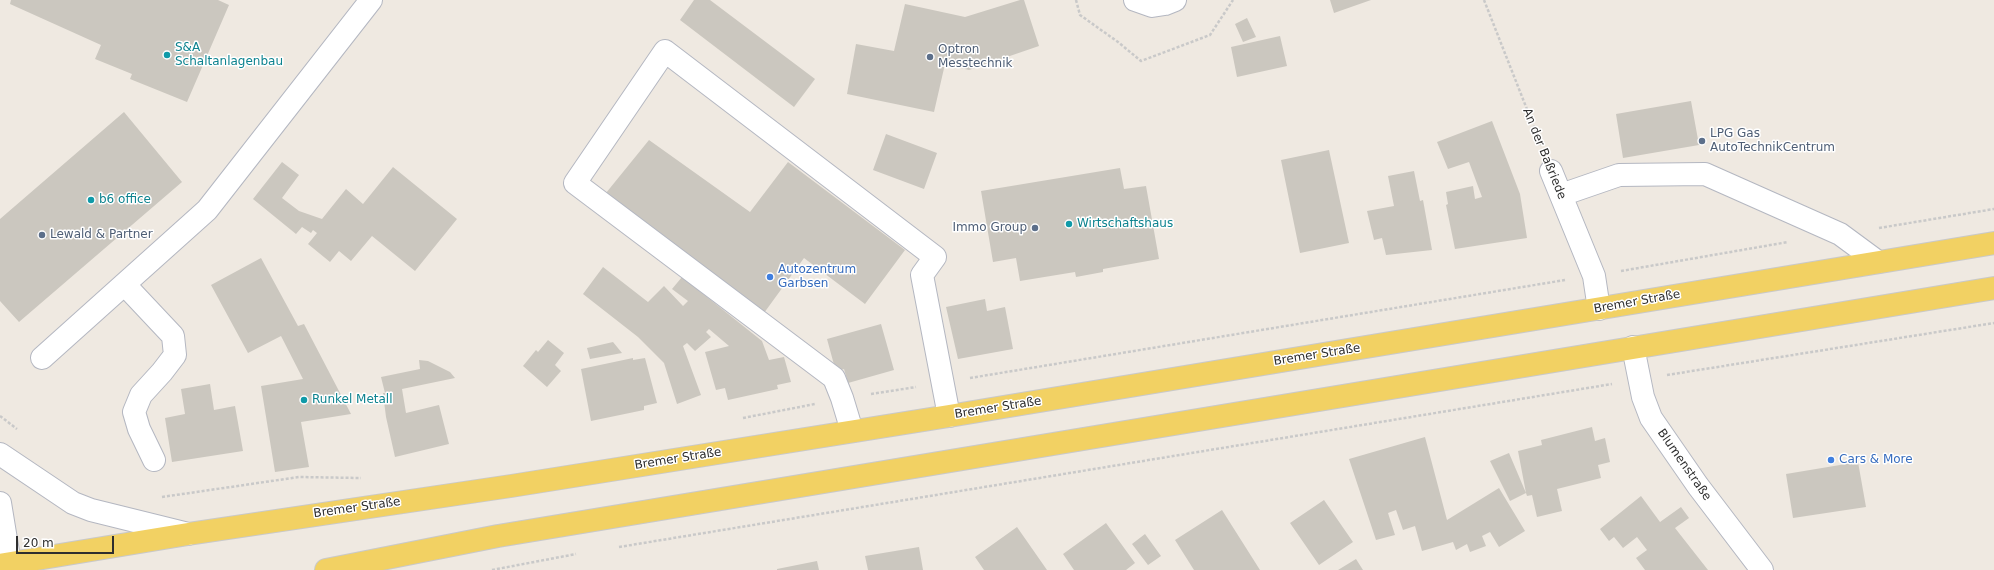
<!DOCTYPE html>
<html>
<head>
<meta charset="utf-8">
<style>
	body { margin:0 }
	#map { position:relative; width:1994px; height:570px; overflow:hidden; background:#efe9e1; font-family:"DejaVu Sans",sans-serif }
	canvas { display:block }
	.scale { position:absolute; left:16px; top:536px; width:98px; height:18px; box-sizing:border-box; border:2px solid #2e2e2e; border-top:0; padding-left:5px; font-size:12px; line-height:14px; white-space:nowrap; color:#2e2e2e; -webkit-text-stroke:3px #fff; paint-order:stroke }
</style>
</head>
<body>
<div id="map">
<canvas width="1994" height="570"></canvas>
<div class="scale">20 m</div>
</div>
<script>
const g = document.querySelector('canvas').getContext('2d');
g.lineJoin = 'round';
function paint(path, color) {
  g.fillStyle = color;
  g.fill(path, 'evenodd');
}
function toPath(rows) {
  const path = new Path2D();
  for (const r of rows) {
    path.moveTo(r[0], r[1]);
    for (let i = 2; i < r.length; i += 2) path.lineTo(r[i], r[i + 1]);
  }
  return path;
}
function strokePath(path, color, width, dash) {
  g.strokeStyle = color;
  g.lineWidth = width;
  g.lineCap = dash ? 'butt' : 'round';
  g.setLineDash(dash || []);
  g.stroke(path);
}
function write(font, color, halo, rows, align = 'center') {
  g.font = font + ' "DejaVu Sans",sans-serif';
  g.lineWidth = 3;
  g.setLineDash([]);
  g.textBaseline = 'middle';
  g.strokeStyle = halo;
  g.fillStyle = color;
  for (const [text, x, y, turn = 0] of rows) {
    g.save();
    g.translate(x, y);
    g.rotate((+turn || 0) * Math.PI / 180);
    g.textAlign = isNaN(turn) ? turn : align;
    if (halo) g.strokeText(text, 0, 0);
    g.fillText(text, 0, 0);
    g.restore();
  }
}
paint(toPath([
	[11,0,218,0,229,5,187,102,130,79,132,74,95,59,101,45,10,4],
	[694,0,710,0,815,79,794,107,680,20],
	[1020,0,1024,0,1039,46,969,70,945,64,934,112,847,94,856,44,894,51,905,4,965,17],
	[1330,0,1371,0,1334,13],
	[1247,18,1256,37,1243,42,1235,24],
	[1280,36,1287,66,1237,77,1231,47],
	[1691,101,1699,145,1623,158,1616,114],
	[124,112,182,182,19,322,0,301,0,219],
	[1492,121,1520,194,1527,238,1455,249,1446,205,1448,204,1446,192,1473,186,1475,199,1482,197,1469,162,1448,169,1437,142],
	[886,134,937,153,924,189,873,170],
	[649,140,750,212,788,162,905,250,865,304,804,258,764,313,606,193],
	[1329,150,1349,243,1300,253,1281,160],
	[282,162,299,175,282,198,299,211,322,219,346,189,363,204,393,167,457,219,415,271,372,236,351,261,339,251,330,262,308,244,317,233,313,230,311,233,302,227,296,234,253,199],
	[1120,168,1124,189,1146,186,1159,259,1103,269,1103,272,1076,277,1075,272,1020,281,1016,258,993,262,981,191],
	[1414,171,1420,201,1423,200,1432,250,1386,255,1382,238,1374,240,1367,211,1394,206,1388,176],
	[261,258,298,326,304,324,351,414,301,422,309,467,275,472,261,386,303,379,281,336,248,353,211,285],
	[603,267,648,302,664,286,683,306,688,301,672,289,682,277,762,341,769,360,784,357,791,382,777,385,778,389,728,400,725,388,716,390,705,352,729,346,709,329,706,332,711,337,695,351,687,343,683,346,701,395,677,404,664,363,638,337,583,294],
	[985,299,987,311,1005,307,1013,349,958,359,946,307],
	[881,324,894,370,848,383,844,369,836,372,827,339],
	[548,340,564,353,555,365,561,371,547,387,523,366,536,350,538,352],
	[613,342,622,353,590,359,587,348],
	[633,358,633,360,645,358,657,403,644,406,644,410,591,421,581,369],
	[419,360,428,361,450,372,455,378,402,389,406,413,439,405,449,444,395,457,386,417,383,393,385,393,381,377,420,369],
	[210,384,214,410,235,406,243,451,172,462,165,418,185,414,181,389],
	[1592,427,1595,441,1605,438,1610,462,1598,465,1601,478,1557,489,1562,511,1537,517,1532,495,1527,496,1526,493,1510,501,1490,461,1509,453,1526,493,1518,451,1542,445,1541,440],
	[1425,437,1447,520,1499,488,1525,531,1499,547,1490,532,1482,536,1486,546,1470,552,1467,544,1456,550,1453,542,1422,551,1415,526,1403,530,1396,510,1388,513,1395,535,1376,540,1349,459],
	[1858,462,1866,507,1793,518,1786,474],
	[1641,496,1660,522,1681,507,1689,518,1675,528,1708,570,1645,570,1636,558,1647,550,1637,537,1623,548,1614,537,1609,541,1600,529],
	[1324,500,1353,542,1319,565,1290,523],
	[1222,510,1260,570,1194,570,1175,540],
	[1106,523,1135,563,1126,570,1074,570,1063,554],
	[1017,527,1047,570,984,570,975,557],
	[1145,534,1161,556,1148,565,1132,544],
	[919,547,923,570,868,570,865,556],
	[1356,559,1363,570,1338,570],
	[817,561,819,570,777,570,777,569]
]), '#cbc7bf');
const minor = toPath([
	[1135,0,1152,6,1165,4,1175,0],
	[1551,171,1594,276,1599,309],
	[1561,195,1619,175,1705,174,1840,234,1878,262],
	[125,285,173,336,175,355,162,372,141,395,134,412,139,429,154,460],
	[1633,347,1643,397,1651,418,1698,486,1762,570],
	[42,358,207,210,371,0],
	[852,431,842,398,834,378,575,183,665,51,935,257,922,275,949,416],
	[0,454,73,503,91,510,188,534],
	[0,503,11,570]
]);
const major = toPath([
	[0,565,188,534,511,486,949,416,1994,243],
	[326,570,498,536,1994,288]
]);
strokePath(minor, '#b4b7c1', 24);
strokePath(major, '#c9c9c9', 24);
strokePath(toPath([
	[1076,0,1080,15,1118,42,1141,61,1210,35,1233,0],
	[1484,0,1541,145],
	[1879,228,1994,209],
	[1621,271,1788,242],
	[1667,375,1994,323],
	[970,378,1565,280],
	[871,394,916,387],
	[0,416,17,429],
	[743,418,815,404],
	[162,497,299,477,361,478],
	[619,547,1612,384],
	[492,570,576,554]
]), '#c9c9c9', 2.5, [3, 2]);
strokePath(minor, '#fff', 22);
strokePath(major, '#f2d163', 22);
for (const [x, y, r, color] of [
	[167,55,4,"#0f9aa8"],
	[930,57,4,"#5c6f8a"],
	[1702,141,4,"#5c6f8a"],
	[91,200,4,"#0f9aa8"],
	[1069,224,4,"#0f9aa8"],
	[1035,228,4,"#5c6f8a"],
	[42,235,4,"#5c6f8a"],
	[770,277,4,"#3f7fe0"],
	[304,400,4,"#0f9aa8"],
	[1831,460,4,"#3f7fe0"]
]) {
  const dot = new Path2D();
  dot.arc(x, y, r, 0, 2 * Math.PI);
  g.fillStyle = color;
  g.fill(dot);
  strokePath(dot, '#fff', 1.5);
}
write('12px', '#0d838f', '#fff', [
	["S&A",175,48],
	["Schaltanlagenbau",175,62],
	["b6 office",99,200],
	["Wirtschaftshaus",1077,224],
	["Runkel Metall",312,400]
], 'left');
write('12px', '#4e5e75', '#fff', [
	["Optron",938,50],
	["Messtechnik",938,64],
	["LPG Gas",1710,134],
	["AutoTechnikCentrum",1710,148],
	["Immo Group",1027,228,"right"],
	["Lewald & Partner",50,235]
], 'left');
write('12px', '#2e2e2e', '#fff', [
	["An der Baßriede",1544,154,68],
	["Bremer Straße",1637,302,-10],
	["Bremer Straße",1317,355,-9],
	["Bremer Straße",998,408,-9],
	["Bremer Straße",678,459,-9],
	["Blumenstraße",1684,465,55],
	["Bremer Straße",357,508,-8]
]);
write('12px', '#366cbe', '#fff', [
	["Autozentrum",778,270],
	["Garbsen",778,284],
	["Cars & More",1839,460]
], 'left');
</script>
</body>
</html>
